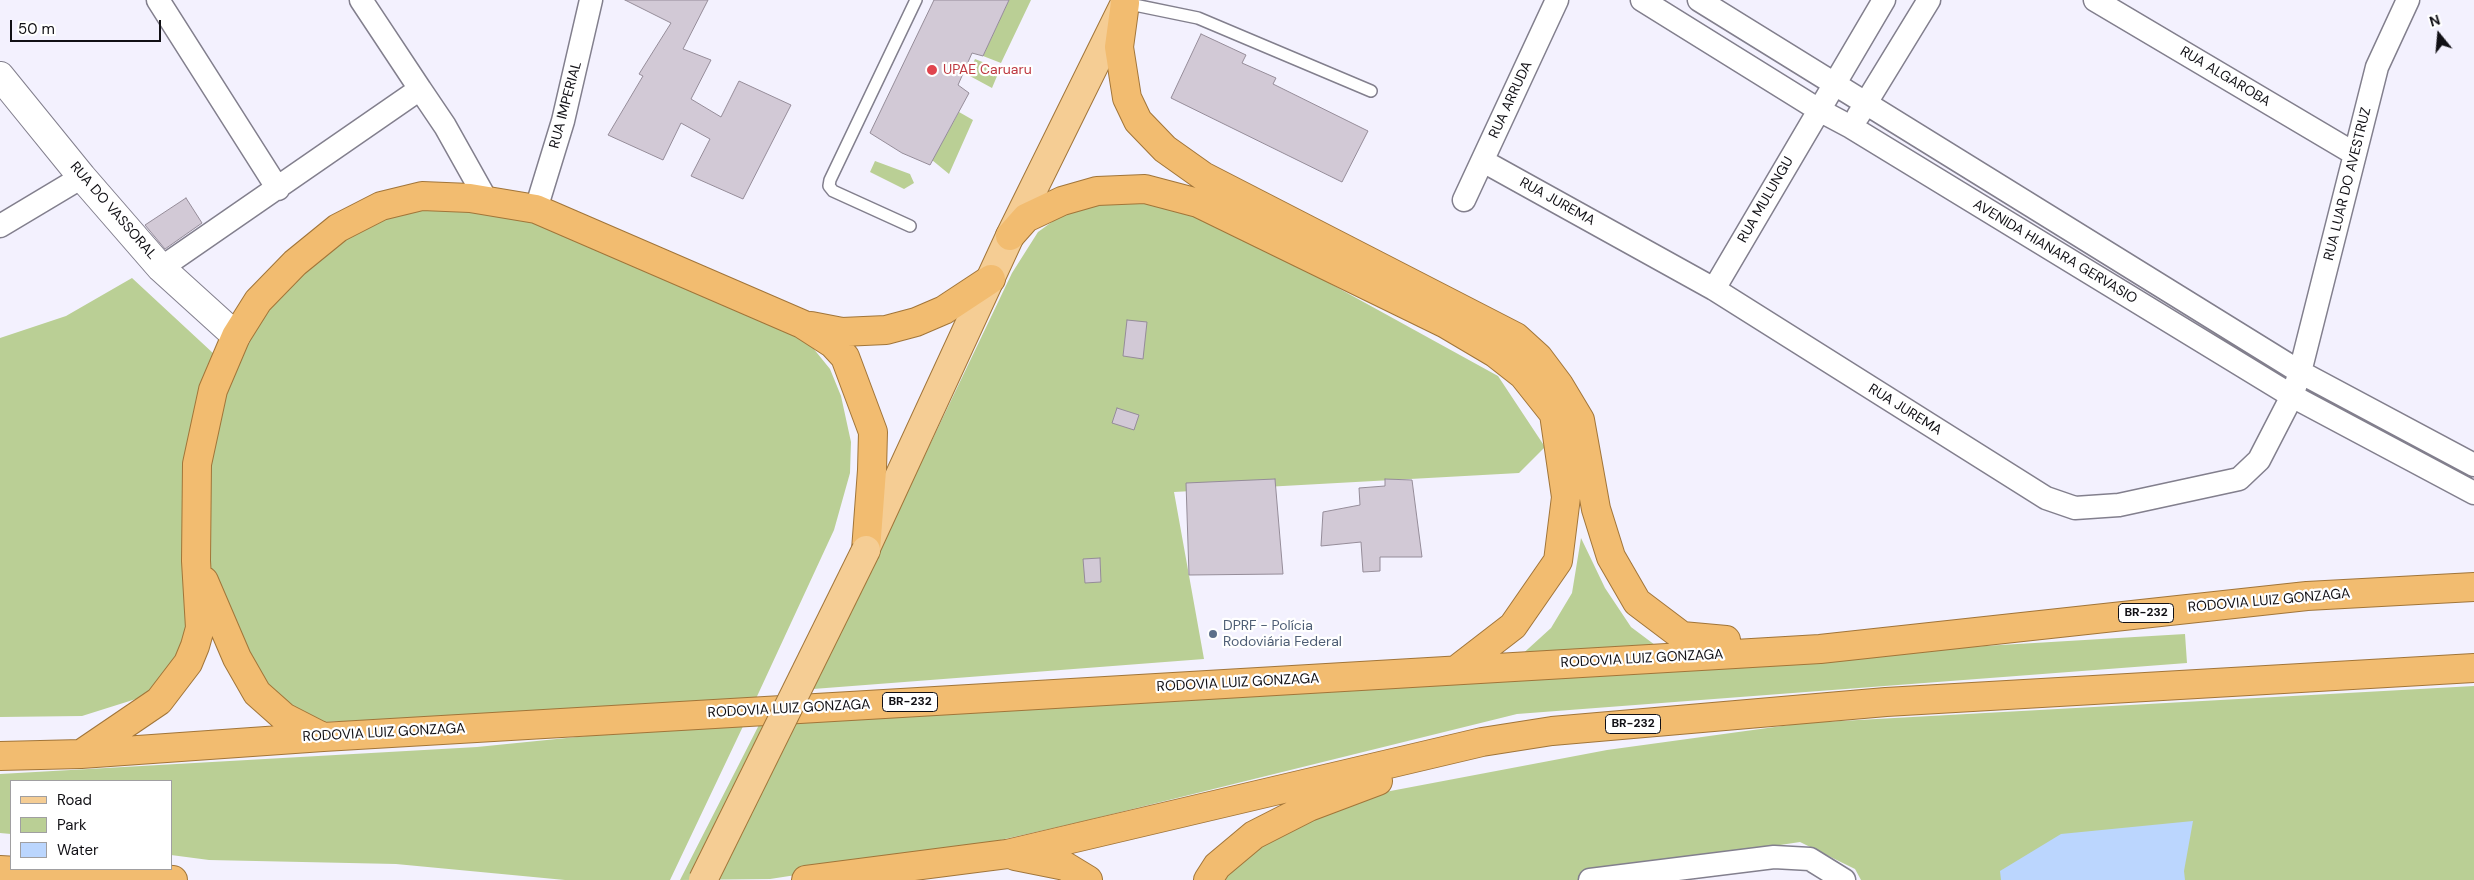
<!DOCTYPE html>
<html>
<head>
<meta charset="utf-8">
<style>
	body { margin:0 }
	#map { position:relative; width:2474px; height:880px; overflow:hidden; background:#f3f1fe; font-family:"DM Sans",sans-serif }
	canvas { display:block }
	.legend { position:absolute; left:10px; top:780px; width:162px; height:90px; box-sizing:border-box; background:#fff; border:1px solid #a09fa1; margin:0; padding:6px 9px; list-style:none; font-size:15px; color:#111015 }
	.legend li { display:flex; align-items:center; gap:10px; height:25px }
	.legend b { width:25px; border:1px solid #a09fa1 }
	.north { position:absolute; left:2414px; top:10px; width:50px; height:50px; -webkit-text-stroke:4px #fff; paint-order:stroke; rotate:343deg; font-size:14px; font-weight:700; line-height:20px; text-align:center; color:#111015 }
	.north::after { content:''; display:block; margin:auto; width:18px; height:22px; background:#111015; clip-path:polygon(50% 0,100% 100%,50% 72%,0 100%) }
	.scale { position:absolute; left:10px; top:20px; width:151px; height:22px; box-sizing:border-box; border:2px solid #111015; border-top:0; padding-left:6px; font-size:15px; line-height:18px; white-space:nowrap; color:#111015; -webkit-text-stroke:4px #fff; paint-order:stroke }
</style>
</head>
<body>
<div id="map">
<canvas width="2474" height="880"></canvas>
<ul class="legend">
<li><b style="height:6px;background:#f5cd94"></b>Road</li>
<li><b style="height:14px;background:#bacf95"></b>Park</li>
<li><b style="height:14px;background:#bbd6fe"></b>Water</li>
</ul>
<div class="north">N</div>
<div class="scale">50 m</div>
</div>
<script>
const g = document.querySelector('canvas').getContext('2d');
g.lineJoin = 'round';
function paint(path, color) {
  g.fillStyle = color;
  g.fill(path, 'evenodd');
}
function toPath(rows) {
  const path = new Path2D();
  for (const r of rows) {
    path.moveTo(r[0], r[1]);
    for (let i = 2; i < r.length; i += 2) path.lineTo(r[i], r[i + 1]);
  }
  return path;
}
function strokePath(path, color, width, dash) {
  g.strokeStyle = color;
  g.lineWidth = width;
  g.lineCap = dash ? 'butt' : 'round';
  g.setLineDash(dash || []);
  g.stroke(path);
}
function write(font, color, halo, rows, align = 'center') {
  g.font = font + ' "DM Sans",sans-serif';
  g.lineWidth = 4.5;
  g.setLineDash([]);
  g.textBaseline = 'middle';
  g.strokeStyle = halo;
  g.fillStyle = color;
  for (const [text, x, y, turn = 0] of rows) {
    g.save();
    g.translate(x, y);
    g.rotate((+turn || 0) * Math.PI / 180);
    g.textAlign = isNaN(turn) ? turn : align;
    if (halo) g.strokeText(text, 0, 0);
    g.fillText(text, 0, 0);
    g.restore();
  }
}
paint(toPath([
	[1009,0,1031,0,1001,63,983,56],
	[975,59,1000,69,992,88,968,75],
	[959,112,973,120,949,174,932,160],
	[875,161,910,174,914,183,904,189,870,172],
	[1153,196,1200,212,1498,376,1545,447,1519,473,1174,492,1204,659,813,689,1012,273,1038,232,1060,216,1104,198],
	[431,206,535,216,775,325,809,343,830,369,841,396,851,442,850,473,834,530,753,705,324,722,300,715,258,677,210,584,204,467,220,392,268,300,341,236,387,214],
	[132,278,214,354,193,622,180,661,155,693,82,716,0,717,0,338,66,316],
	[1581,538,1605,588,1631,627,1667,654,1518,658,1551,628,1572,593],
	[2185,634,2187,663,1517,714,1084,821,952,851,770,879,680,880,762,719],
	[2474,686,2474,880,1861,880,1855,869,1800,842,1589,874,1578,880,1221,880,1264,840,1364,796,1607,750,1804,723],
	[746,720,670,880,565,880,396,864,209,860,171,855,171,781,11,781,11,834,0,833,0,774,477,747]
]), '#bacf95');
paint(toPath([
	[2193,821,2184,871,2185,880,2001,880,2000,871,2061,834]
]), '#bbd6fe');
const building = toPath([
	[625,0,708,0,683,49,711,60,691,99,721,117,739,81,791,105,743,199,691,176,710,139,681,123,663,160,608,135,643,76,639,74,671,23,625,0],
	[934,0,1009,0,983,56,972,53,958,85,969,93,930,165,902,153,870,133,934,0],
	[1201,34,1246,55,1242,63,1276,78,1273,84,1368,131,1342,182,1171,98,1201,34],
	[186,198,202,223,165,249,145,225,186,198],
	[1127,320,1147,322,1143,359,1123,356,1127,320],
	[1117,408,1139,415,1134,430,1112,423,1117,408],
	[1275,479,1283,574,1189,575,1186,483,1275,479],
	[1385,479,1412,480,1422,557,1380,557,1380,571,1363,572,1361,542,1321,546,1323,512,1360,505,1359,488,1385,486,1385,479],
	[1100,558,1101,582,1085,583,1083,559,1100,558]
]);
paint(building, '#d2c9d6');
strokePath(building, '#958c99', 1);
const service = toPath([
	[1125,3,1198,18,1371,91],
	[910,226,833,191,829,186,830,180,916,0]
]);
const minor = toPath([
	[158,0,278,189],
	[361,0,420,89],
	[1642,0,1819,110,1851,127,2292,396,2474,493],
	[1699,0,2300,372,2474,465],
	[2095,0,2355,154],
	[1858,116,1929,0],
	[1483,161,1714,289,2046,498,2075,508,2119,505,2239,479,2259,460,2292,396,2300,372,2377,67,2408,0],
	[1464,200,1557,0],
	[536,209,563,121,591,0],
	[0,226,82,177],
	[161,268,420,89,445,126,487,201],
	[1714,289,1884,0],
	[1590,880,1774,857,1810,859,1844,880]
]);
const tertiary = toPath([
	[0,76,82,177,161,268,236,336]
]);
const primary = toPath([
	[867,546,1010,236,1123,7]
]);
const trunk = toPath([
	[1125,3,1119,47,1127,98,1138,121,1165,149,1203,176,1516,337,1538,357,1559,385,1580,420,1596,509,1611,557,1637,602,1682,636,1726,640],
	[1010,236,1026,218,1062,201,1097,191,1145,189,1198,203,1446,324,1495,353,1523,375,1554,414,1566,497,1558,561,1513,626,1456,670],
	[811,326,842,332,886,330,916,322,944,310,991,279],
	[204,581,237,658,257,693,284,717,323,737],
	[81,754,159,701,188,663,195,646,200,628,196,561,197,464,213,390,236,336,258,301,295,263,338,228,381,206,422,196,470,198,536,209,802,324,833,344,845,357,873,432,872,470,866,550],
	[0,756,81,754,323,737,1820,649,2307,596,2474,587],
	[1015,856,1065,866,1088,880],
	[0,870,173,880],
	[806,880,1007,854,1482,742,1552,731,1886,702,2474,668],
	[1208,880,1217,866,1254,835,1309,807,1378,781]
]);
strokePath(service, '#827f8d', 14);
strokePath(minor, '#827f8d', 25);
strokePath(tertiary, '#827f8d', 30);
strokePath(primary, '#a17539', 30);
strokePath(trunk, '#a17539', 30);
strokePath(service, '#fff', 11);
strokePath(minor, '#fff', 22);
strokePath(tertiary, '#fff', 28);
strokePath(primary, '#f5cd94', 28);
strokePath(trunk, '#f2bc70', 28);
const primaryBridge = toPath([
	[703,880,866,550]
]);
strokePath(primaryBridge, '#a17539', 30, []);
strokePath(primaryBridge, '#f5cd94', 28);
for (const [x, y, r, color] of [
	[932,70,6,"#e0444e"],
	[1213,634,5,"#5c6f8a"]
]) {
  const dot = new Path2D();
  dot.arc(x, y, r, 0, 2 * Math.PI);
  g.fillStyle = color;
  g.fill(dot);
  strokePath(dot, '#fff', 2);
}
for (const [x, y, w] of [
	[2146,613,55],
	[910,702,55],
	[1633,724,55]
]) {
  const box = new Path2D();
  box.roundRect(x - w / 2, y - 9.5, w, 19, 4);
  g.fillStyle = '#fff';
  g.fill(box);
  strokePath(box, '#111015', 1);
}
write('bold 12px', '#111015', null, [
	["BR-232",2146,613],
	["BR-232",910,702],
	["BR-232",1633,724]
]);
write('14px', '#be3a42', '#fff', [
	["UPAE Caruaru",943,70]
], 'left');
write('14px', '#111015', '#fff', [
	["RUA ALGAROBA",2225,77,31],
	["RUA ARRUDA",1511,100,-65],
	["RUA IMPERIAL",566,105,-75],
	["RUA LUAR DO AVESTRUZ",2348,184,-76],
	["RUA MULUNGU",1766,200,-60],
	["RUA JUREMA",1557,202,29],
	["RUA DO VASSORAL",113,211,49],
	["AVENIDA HIANARA GERVASIO",2055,252,31],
	["RUA JUREMA",1905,410,32],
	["RODOVIA LUIZ GONZAGA",2269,601,-5],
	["RODOVIA LUIZ GONZAGA",1642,659,-3],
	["RODOVIA LUIZ GONZAGA",1238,683,-3],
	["RODOVIA LUIZ GONZAGA",789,709,-3],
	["RODOVIA LUIZ GONZAGA",384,733,-3]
]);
write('14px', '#4e5e75', '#fff', [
	["DPRF - Polícia",1223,626],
	["Rodoviária Federal",1223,642]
], 'left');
</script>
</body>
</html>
